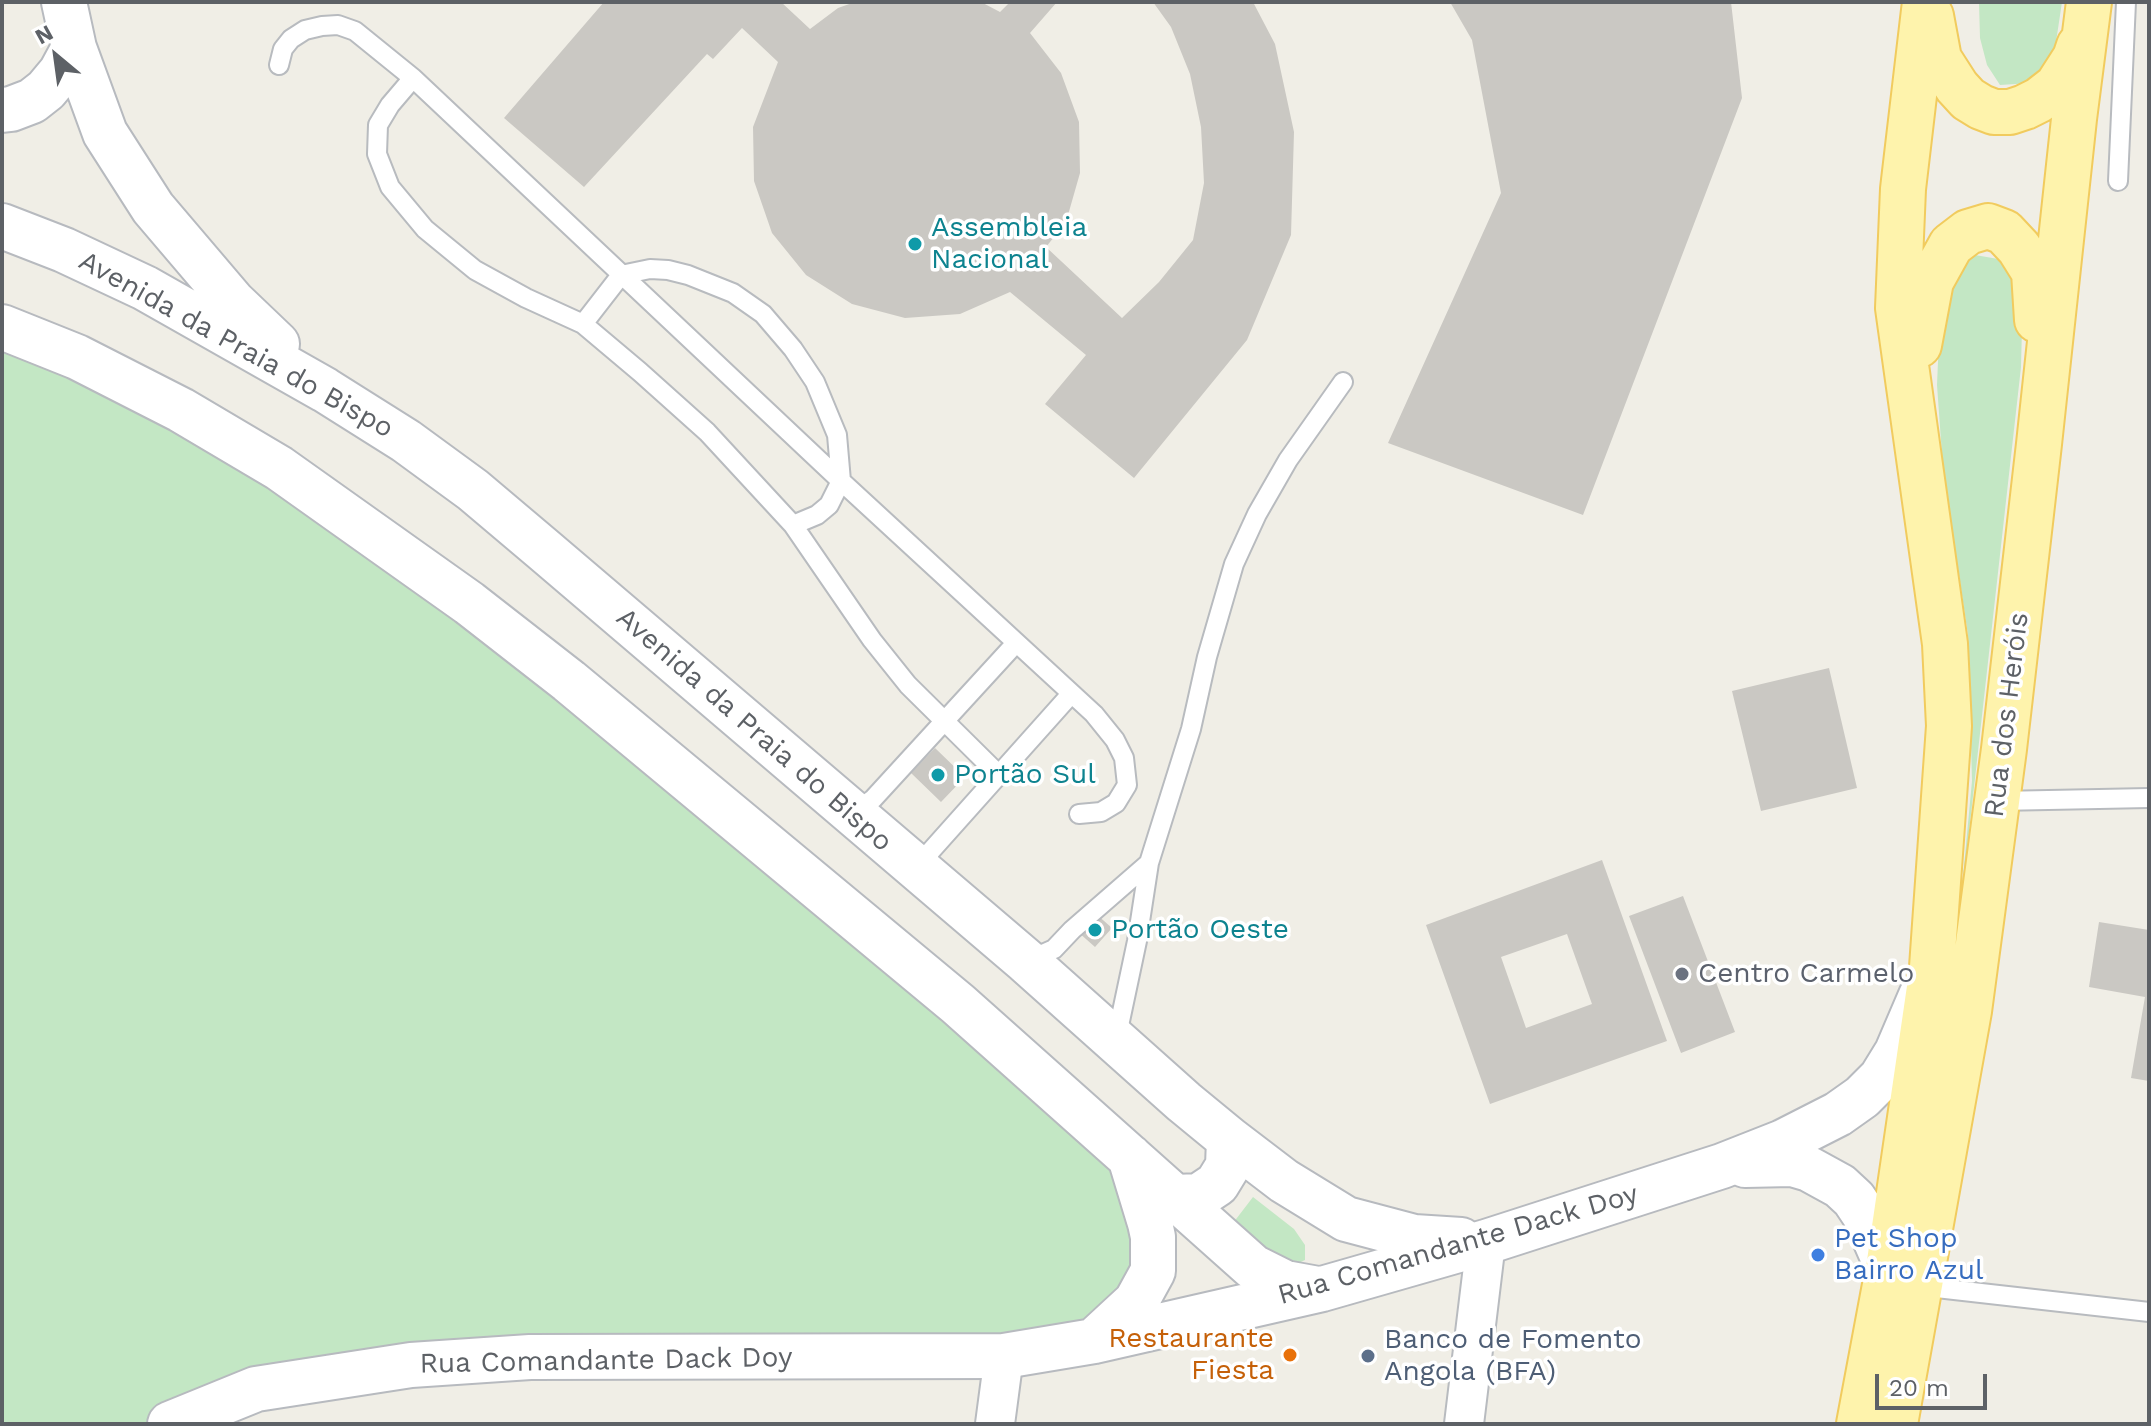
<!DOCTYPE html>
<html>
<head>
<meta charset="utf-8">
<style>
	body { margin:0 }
	#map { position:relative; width:2151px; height:1426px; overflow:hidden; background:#f0eee6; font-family:"Work Sans",sans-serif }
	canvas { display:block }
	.frame { position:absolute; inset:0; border:4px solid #5d6166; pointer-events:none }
	.north { position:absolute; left:16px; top:16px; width:80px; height:80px; -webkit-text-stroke:6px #fff; paint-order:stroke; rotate:331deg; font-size:22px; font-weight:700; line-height:32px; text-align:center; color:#5d6166 }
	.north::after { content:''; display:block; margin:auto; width:28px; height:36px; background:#5d6166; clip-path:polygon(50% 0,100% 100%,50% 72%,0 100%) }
	.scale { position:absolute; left:1875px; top:1374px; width:112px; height:36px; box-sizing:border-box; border:4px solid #5d6166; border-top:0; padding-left:10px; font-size:24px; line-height:28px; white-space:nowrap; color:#5d6166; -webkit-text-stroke:6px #fff; paint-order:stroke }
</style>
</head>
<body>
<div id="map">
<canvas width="2151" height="1426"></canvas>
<div class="frame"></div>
<div class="north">N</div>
<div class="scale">20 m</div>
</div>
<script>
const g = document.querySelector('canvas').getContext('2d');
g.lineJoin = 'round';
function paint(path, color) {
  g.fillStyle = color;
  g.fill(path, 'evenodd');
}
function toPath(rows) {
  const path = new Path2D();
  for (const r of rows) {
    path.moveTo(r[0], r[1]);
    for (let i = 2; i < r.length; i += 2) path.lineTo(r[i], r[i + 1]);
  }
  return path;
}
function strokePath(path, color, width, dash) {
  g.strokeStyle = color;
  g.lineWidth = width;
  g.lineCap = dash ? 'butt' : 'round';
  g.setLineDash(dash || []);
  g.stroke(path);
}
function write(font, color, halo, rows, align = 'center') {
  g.font = font + ' "Work Sans",sans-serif';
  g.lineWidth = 7;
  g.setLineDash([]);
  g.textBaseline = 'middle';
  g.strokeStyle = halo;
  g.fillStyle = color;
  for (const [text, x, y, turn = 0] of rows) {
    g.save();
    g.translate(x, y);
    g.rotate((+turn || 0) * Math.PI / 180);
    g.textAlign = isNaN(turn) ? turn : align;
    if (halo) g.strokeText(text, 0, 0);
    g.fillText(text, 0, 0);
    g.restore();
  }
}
paint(toPath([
	[1979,2,2062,2,2056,42,2047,69,2031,83,2000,85,1987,65,1980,38],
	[1975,255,2004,260,2023,288,2021,367,1958,930,1972,781,1968,635,1943,469,1937,385,1939,338,1948,295,1959,269],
	[2,327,279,468,1128,1154,1153,1237,1106,1332,530,1357,170,1424,2,1424],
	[1253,1197,1294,1229,1305,1245,1305,1260,1290,1267,1230,1227]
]), '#c3e7c4');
paint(toPath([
	[604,2,781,2,810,29,838,8,855,2,981,2,1000,12,1010,2,1057,2,1030,33,1061,73,1079,122,1080,173,1066,222,1046,247,1122,318,1159,282,1193,240,1204,183,1201,127,1190,74,1171,27,1153,2,1253,2,1275,44,1294,132,1291,235,1247,340,1134,478,1045,404,1086,355,1010,292,960,314,905,318,852,304,806,275,772,233,754,181,753,127,778,62,742,28,713,59,707,54,584,187,504,118],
	[1450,2,1731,2,1742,98,1583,515,1388,443,1501,193,1472,40],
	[1829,668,1857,788,1761,811,1732,691],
	[935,748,965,777,941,802,911,773],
	[1602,860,1667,1041,1490,1104,1426,925],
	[1567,934,1592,1004,1526,1028,1501,957],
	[1683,896,1735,1032,1681,1053,1629,916],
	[1095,913,1112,928,1095,947,1078,932],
	[2099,922,2149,930,2149,1081,2131,1078,2145,997,2089,987]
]), '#cac8c3');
const lane = toPath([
	[279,65,283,49,291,39,305,30,322,26,338,25,355,31,413,78,841,481,1094,714,1115,740,1124,758,1127,785,1116,803,1101,812,1079,814],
	[413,78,390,105,378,125,377,154,390,187,425,229,475,270,526,298,583,324,640,372,707,432,793,525,872,640,908,685,998,774],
	[2118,181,2126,2],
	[583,324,621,275,650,269,668,270,688,275,733,293,763,314,793,349,815,382,837,435,841,481,829,505,817,515,793,525],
	[1998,801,2149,798],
	[854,813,873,799,1016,643],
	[929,873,929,853,1071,694],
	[1027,961,1054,949,1072,930,1149,863],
	[1116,1040,1137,941,1149,863,1191,729,1207,657,1234,564,1257,514,1288,460,1343,382],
	[1919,1286,2149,1312]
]);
const street = toPath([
	[995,1424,1004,1356],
	[1464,1424,1486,1242]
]);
const secondary = toPath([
	[64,2,74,48,105,133,153,208,233,302,277,344],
	[2,110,11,109,32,101,46,90,61,72,74,48],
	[2,226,64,250,145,288,325,390,406,441,473,490,544,550,1026,961,1184,1102,1229,1139,1284,1181,1346,1219,1414,1237,1461,1240],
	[2,327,77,357,181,410,279,468,469,603,569,681,958,1004,1253,1267,1285,1283,1318,1289],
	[1745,1165,1792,1164,1809,1169,1840,1186,1854,1199,1864,1214,1888,1269],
	[1176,1197,1199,1196,1217,1184,1228,1166,1229,1139],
	[1096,1339,1136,1302,1153,1271,1153,1237,1150,1223,1130,1157],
	[170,1424,256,1389,411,1365,530,1357,1004,1356,1094,1341,1322,1289,1486,1242,1722,1166,1783,1142,1838,1114,1862,1097,1881,1078,1897,1052,1921,996]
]);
const primary = toPath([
	[1931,16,1939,59,1957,87,1968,99,1981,107,1994,112,2010,112,2025,107,2039,100,2057,86,2075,58,2079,46],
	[1919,345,1931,281,1951,245,1968,232,1988,226,2004,232,2019,248,2034,272,2037,320],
	[1859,1424,1888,1269,1932,967,1949,726,1945,644,1898,308,1903,189,1925,2],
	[1895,1424,1969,1011,2004,749,2039,444,2074,119,2089,2]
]);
strokePath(lane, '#b8bbbf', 22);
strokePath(street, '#b8bbbf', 42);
strokePath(secondary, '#b7babf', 48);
strokePath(primary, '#f1cb5e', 48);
strokePath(lane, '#fff', 18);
strokePath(street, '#fff', 38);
strokePath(secondary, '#fff', 44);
strokePath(primary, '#fef3ac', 44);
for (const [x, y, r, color] of [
	[915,244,8,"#0f9aa8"],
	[938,775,8,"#0f9aa8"],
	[1095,930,8,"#0f9aa8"],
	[1682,974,8,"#6b7280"],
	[1818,1255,8,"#3f7fe0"],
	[1290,1355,8,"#e8710a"],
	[1368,1356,8,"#5c6f8a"]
]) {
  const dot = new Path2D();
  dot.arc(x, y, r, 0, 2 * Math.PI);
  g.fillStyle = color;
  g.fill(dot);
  strokePath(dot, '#fff', 3);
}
write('28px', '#0d838f', '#fff', [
	["Assembleia",931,228],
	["Nacional",931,260],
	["Portão Sul",954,775],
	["Portão Oeste",1111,930]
], 'left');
write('28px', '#5d6166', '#fff', [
	["Avenida da Praia do Bispo",236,345,29],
	["Rua dos Heróis",2007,715,-83],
	["Avenida da Praia do Bispo",754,730,41],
	["Rua Comandante Dack Doy",1458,1245,-16],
	["Rua Comandante Dack Doy",606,1361,-1]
]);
write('28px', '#5b616d', '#fff', [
	["Centro Carmelo",1698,974]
], 'left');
write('28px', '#366cbe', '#fff', [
	["Pet Shop",1834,1239],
	["Bairro Azul",1834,1271]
], 'left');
write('28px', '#c56008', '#fff', [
	["Restaurante",1274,1339],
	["Fiesta",1274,1371]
], 'right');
write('28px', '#4e5e75', '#fff', [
	["Banco de Fomento",1384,1340],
	["Angola (BFA)",1384,1372]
], 'left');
</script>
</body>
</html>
